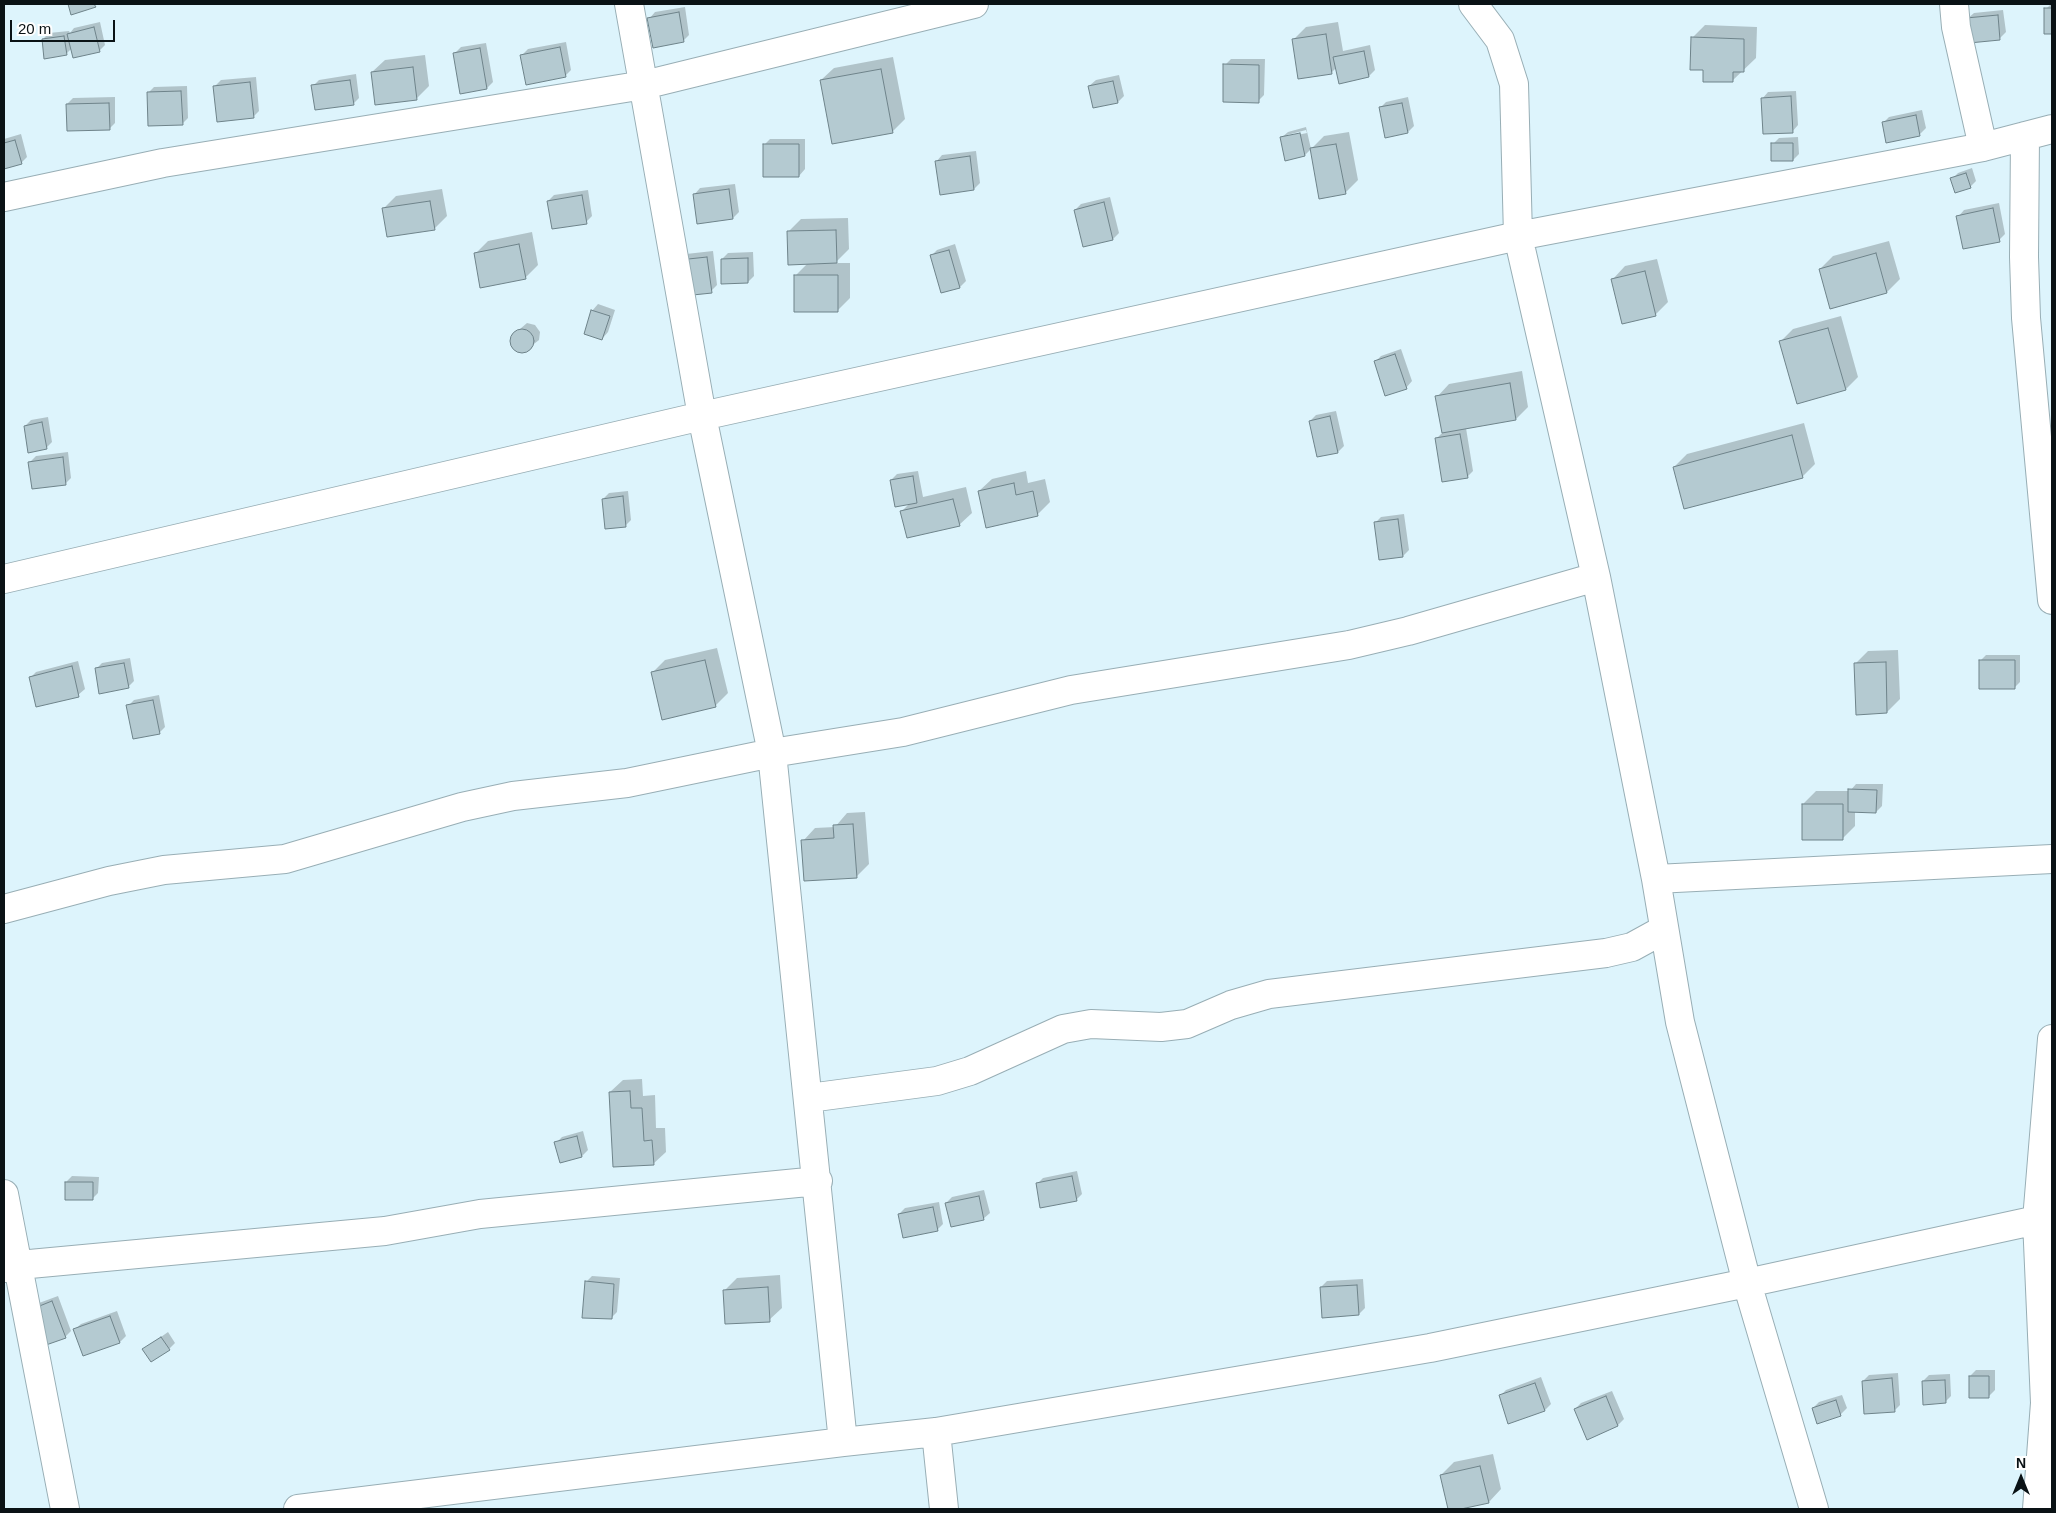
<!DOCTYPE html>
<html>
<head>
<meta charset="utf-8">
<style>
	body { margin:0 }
	#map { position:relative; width:2056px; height:1513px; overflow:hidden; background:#ddf4fc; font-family:Helvetica,sans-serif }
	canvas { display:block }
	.frame { position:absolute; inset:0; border:5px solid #0a1215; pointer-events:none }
	.north { position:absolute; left:1996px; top:1453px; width:50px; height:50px; -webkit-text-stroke:4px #fff; paint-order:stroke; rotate:0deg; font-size:14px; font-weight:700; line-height:20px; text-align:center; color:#0a1215 }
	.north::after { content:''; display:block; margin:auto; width:18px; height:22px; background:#0a1215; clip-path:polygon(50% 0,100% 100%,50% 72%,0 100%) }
	.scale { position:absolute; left:10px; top:20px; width:105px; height:22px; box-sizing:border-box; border:2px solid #0a1215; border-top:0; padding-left:6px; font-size:15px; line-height:18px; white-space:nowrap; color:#0a1215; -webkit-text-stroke:4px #fff; paint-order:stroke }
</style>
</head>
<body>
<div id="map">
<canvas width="2056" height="1513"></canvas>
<div class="frame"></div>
<div class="north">N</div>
<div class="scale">20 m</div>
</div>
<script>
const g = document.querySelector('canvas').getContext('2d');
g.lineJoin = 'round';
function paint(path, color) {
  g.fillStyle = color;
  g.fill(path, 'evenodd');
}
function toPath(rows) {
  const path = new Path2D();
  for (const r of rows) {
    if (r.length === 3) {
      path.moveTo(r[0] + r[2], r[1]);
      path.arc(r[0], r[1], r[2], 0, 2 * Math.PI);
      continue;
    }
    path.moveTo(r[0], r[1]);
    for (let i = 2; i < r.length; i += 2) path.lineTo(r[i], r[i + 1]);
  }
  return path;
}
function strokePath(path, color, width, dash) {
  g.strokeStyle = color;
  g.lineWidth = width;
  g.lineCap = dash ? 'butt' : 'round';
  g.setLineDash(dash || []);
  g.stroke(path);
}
paint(toPath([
	[2051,4,2052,33,2046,33,2046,9],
	[685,7,689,35,683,41,649,19,655,12],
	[2003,10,2006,32,2000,38,1967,19,1974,13],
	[100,22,105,45,99,51,72,48,66,54,43,39,49,33,69,31,70,33,74,28],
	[1338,22,1343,51,1370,45,1375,70,1369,76,1337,67,1331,73,1294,39,1306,27],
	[1705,25,1757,27,1756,58,1732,81,1704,68,1692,38],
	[566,42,571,70,565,76,522,55,528,49],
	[486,43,493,82,487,88,455,53,461,47],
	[425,55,429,86,416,99,372,72,385,60],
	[893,57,905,119,892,132,821,80,834,68],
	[1231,59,1265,59,1264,95,1258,101,1225,65],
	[356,74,359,98,353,104,313,86,319,80],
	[1119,75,1124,96,1118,102,1089,86,1096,80],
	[256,77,259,111,253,117,215,86,221,80],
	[187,86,188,118,182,124,148,93,154,87],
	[1796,91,1798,125,1792,132,1762,99,1768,92],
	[115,97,115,123,109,129,67,104,73,98],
	[1408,97,1414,126,1408,132,1380,108,1386,102],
	[1922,110,1926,128,1920,134,1887,141,1883,123,1889,117],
	[1306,127,1311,149,1305,155,1286,159,1281,138,1288,132],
	[1306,130,1307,133,1287,137,1287,135],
	[1349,132,1358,180,1345,193,1311,149,1324,136],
	[21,134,27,157,21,163,4,167,4,139],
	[1798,137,1799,154,1793,160,1773,144,1779,138],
	[770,139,805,139,805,169,799,176,764,145],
	[976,151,980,183,974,189,936,162,942,155],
	[1972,168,1976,181,1970,187,1952,179,1958,173],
	[735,184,739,212,733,218,694,195,700,188],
	[442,189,447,216,434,229,384,208,396,196],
	[588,190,592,216,586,222,548,201,554,195],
	[1110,197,1119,233,1113,239,1084,246,1075,210,1081,204],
	[1999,203,2005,234,1999,240,1958,217,1964,210],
	[848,218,849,249,835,263,850,263,850,298,837,311,795,276,808,263,788,232,801,219],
	[532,232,538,265,525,278,475,254,488,241],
	[1889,241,1900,279,1887,292,1831,307,1820,269,1833,256],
	[955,244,966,281,960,287,942,292,931,256,937,250],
	[713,251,717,285,711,291,680,261,686,254],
	[753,252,754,276,748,282,722,259,728,253],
	[1657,259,1668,302,1655,315,1613,279,1625,266],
	[598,304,615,310,608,332,602,339,592,311],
	[1841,316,1858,377,1846,389,1780,342,1793,329],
	[527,323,535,325,540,332,539,340,525,351,517,350,512,343,513,335],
	[1401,349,1412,381,1406,388,1375,362,1381,356],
	[1522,371,1528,407,1516,419,1466,428,1473,471,1467,477,1436,439,1442,433,1437,397,1449,384],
	[1336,411,1344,446,1338,452,1318,456,1310,421,1316,415],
	[48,417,52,442,46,448,25,426,31,420],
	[1804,423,1815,464,1802,477,1674,467,1687,454],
	[68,452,71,478,65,484,30,462,36,456],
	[918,471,923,497,966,487,972,513,959,525,902,511,910,503,891,480,897,474],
	[1026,471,1028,483,1045,479,1050,502,1037,515,979,491,992,479],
	[628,491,631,520,625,526,603,499,609,493],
	[1404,514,1409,550,1403,556,1375,523,1381,517],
	[717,648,728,693,715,706,652,673,665,660],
	[1898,650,1900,699,1887,712,1856,663,1868,651],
	[1986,655,2020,655,2020,682,2014,688,1980,661],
	[130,658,134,681,128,687,96,669,102,663],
	[78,661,85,689,78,695,30,678,36,672],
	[159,695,165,727,159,733,128,706,134,700],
	[1856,784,1883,784,1882,806,1876,812,1855,811,1855,826,1842,839,1803,804,1816,791,1850,791],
	[865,812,869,864,856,877,803,841,815,828,835,827,847,813],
	[642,1079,643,1096,655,1095,656,1128,665,1128,666,1152,653,1164,610,1092,623,1080],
	[583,1131,588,1150,582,1156,561,1162,556,1143,562,1137],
	[1077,1171,1082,1194,1076,1200,1037,1184,1043,1178],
	[72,1176,99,1177,98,1193,92,1199,66,1182],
	[984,1190,990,1213,983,1219,946,1203,952,1197],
	[939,1202,943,1224,937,1230,899,1214,905,1208],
	[780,1275,782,1308,769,1320,725,1290,737,1278],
	[592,1276,620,1278,617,1312,611,1318,586,1282],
	[1363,1279,1365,1308,1359,1314,1321,1287,1327,1281],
	[58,1296,71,1331,65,1337,33,1309,39,1303],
	[117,1311,126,1336,120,1342,84,1355,74,1330,81,1324],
	[168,1332,175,1343,169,1349,144,1349],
	[1976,1370,1995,1370,1995,1390,1989,1396,1970,1376],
	[1898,1373,1900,1405,1894,1411,1863,1381,1869,1375],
	[1950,1374,1951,1396,1945,1402,1923,1381,1929,1375],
	[1541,1377,1551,1404,1545,1410,1509,1422,1500,1396,1506,1390],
	[1612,1391,1624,1419,1618,1425,1575,1409,1581,1403],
	[1842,1395,1847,1408,1841,1414,1818,1422,1813,1408,1819,1402],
	[1493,1454,1501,1489,1489,1502,1449,1509,1441,1475,1454,1462]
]), '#0003');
const building = toPath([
	[68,4,94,4,96,7,71,15,68,4],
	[2044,8,2052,8,2052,34,2044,34,2044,8],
	[679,12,684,42,653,48,647,18,679,12],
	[1998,15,2000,40,1969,43,1966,18,1998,15],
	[94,27,100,52,73,58,67,34,94,27],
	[1326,34,1332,74,1298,79,1292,39,1326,34],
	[64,36,67,55,44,59,42,39,64,36],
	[1691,37,1744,39,1744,72,1733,72,1733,82,1703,82,1703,70,1690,70,1691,37],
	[560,47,566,77,526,85,520,55,560,47],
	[480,48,487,89,460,94,453,53,480,48],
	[1364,51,1369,77,1339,84,1333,57,1364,51],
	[1223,64,1259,65,1259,103,1223,102,1223,64],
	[413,67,417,100,375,105,371,72,413,67],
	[881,69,893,133,832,144,820,80,881,69],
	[350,80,354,105,315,110,311,85,350,80],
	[1113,81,1118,103,1093,108,1088,86,1113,81],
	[250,82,254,118,217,122,213,86,250,82],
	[181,91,183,125,148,126,147,92,181,91],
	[1791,96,1793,133,1763,134,1761,98,1791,96],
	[109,103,110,130,67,131,66,104,109,103],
	[1402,103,1408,133,1385,138,1379,107,1402,103],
	[1916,115,1920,136,1886,143,1882,122,1916,115],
	[1300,133,1305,156,1285,161,1280,137,1300,133],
	[15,140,22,164,4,169,4,143,15,140],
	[1771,143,1793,143,1793,161,1771,161,1771,143],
	[763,144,799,144,799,177,763,177,763,144],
	[1336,144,1346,194,1319,199,1310,148,1336,144],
	[970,156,974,190,940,195,935,161,970,156],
	[1966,173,1971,188,1955,193,1950,178,1966,173],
	[729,189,733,219,697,224,693,194,729,189],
	[582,195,587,224,552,229,547,201,582,195],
	[430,201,435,230,387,237,382,208,430,201],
	[1104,202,1113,240,1083,247,1074,210,1104,202],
	[1993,208,2000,242,1963,249,1956,216,1993,208],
	[836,230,837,263,788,265,787,231,836,230],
	[519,244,526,279,480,288,474,253,519,244],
	[949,250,960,288,941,293,930,255,949,250],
	[1876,253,1887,293,1830,309,1819,269,1876,253],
	[707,257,712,293,683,296,679,260,707,257],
	[748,258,748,283,721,284,721,259,748,258],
	[1645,271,1656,316,1622,324,1611,279,1645,271],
	[794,275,838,275,838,312,794,312,794,275],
	[591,310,610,316,602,340,584,334,591,310],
	[1828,328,1846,390,1797,404,1779,341,1828,328],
	[522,341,12],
	[1395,354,1407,389,1385,396,1374,361,1395,354],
	[1510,383,1516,420,1442,433,1435,396,1510,383],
	[1330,416,1338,453,1317,457,1309,421,1330,416],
	[42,422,47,449,28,453,24,426,42,422],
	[1460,434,1468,478,1442,482,1435,438,1460,434],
	[1792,435,1803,478,1684,509,1673,467,1792,435],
	[63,457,66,485,32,489,28,462,63,457],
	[913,476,917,503,895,507,890,480,913,476],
	[1014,483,1016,495,1033,491,1038,516,986,528,978,491,1014,483],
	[623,496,626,527,605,529,602,499,623,496],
	[953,499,960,526,907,538,900,511,953,499],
	[1398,519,1403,557,1379,560,1374,522,1398,519],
	[705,660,716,707,662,720,651,672,705,660],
	[1979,660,2015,660,2015,689,1979,689,1979,660],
	[1886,662,1887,713,1856,715,1854,663,1886,662],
	[124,663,129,688,99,694,95,668,124,663],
	[72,666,79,697,36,707,29,677,72,666],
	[153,700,160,734,133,739,126,705,153,700],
	[1848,789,1877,790,1876,813,1848,812,1848,789],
	[1802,804,1843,804,1843,840,1802,840,1802,804],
	[853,824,857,878,804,881,801,840,834,838,833,825,853,824],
	[630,1091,631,1108,642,1108,644,1141,652,1140,654,1165,613,1167,609,1092,630,1091],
	[577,1136,582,1157,560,1163,554,1142,577,1136],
	[1072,1176,1077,1201,1040,1208,1036,1183,1072,1176],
	[65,1182,93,1182,93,1200,65,1200,65,1182],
	[979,1196,984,1220,951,1227,945,1203,979,1196],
	[933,1207,938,1231,903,1238,898,1214,933,1207],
	[585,1281,614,1284,612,1319,582,1318,585,1281],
	[1357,1285,1359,1315,1322,1318,1320,1287,1357,1285],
	[768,1287,770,1322,725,1324,723,1290,768,1287],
	[52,1301,66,1338,46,1345,32,1309,52,1301],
	[110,1316,120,1343,83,1356,73,1329,110,1316],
	[161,1337,170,1350,151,1362,142,1349,161,1337],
	[1969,1376,1989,1376,1989,1398,1969,1398,1969,1376],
	[1892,1378,1895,1412,1864,1414,1862,1381,1892,1378],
	[1945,1380,1946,1403,1923,1405,1922,1381,1945,1380],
	[1535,1383,1545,1411,1508,1424,1499,1395,1535,1383],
	[1606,1396,1618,1426,1587,1440,1574,1409,1606,1396],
	[1836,1400,1841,1416,1817,1424,1812,1408,1836,1400],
	[1480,1466,1489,1503,1461,1509,1448,1509,1440,1475,1480,1466]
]);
paint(building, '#b4cad1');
strokePath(building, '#6e838a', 1);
const minor = toPath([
	[629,4,702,416,772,753,843,1442],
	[1473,4,1500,40,1514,84,1518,236,1596,577,1656,879,1680,1022,1747,1283,1814,1509],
	[1954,4,1956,27,1983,147],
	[2025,136,2024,257,2026,318,2052,600],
	[4,197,163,163,644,85,974,4],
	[4,579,702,416,1518,236,1983,147,2052,129],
	[1656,879,2052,859],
	[4,909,109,881,164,870,285,859,462,807,513,796,627,783,772,753,903,732,1071,690,1349,645,1408,631,1596,577],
	[809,1098,937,1081,970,1071,1063,1029,1091,1024,1161,1027,1187,1024,1231,1005,1269,994,1606,953,1632,947,1663,930],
	[4,1194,65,1509],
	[4,1268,19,1265,385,1231,480,1214,818,1181],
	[936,1432,944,1509],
	[298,1509,843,1442,936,1432,1430,1348,1747,1283,2037,1220],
	[2037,1509,2045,1403,2037,1220,2052,1039]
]);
strokePath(minor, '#98aeb5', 30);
strokePath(minor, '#fff', 28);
</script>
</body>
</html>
